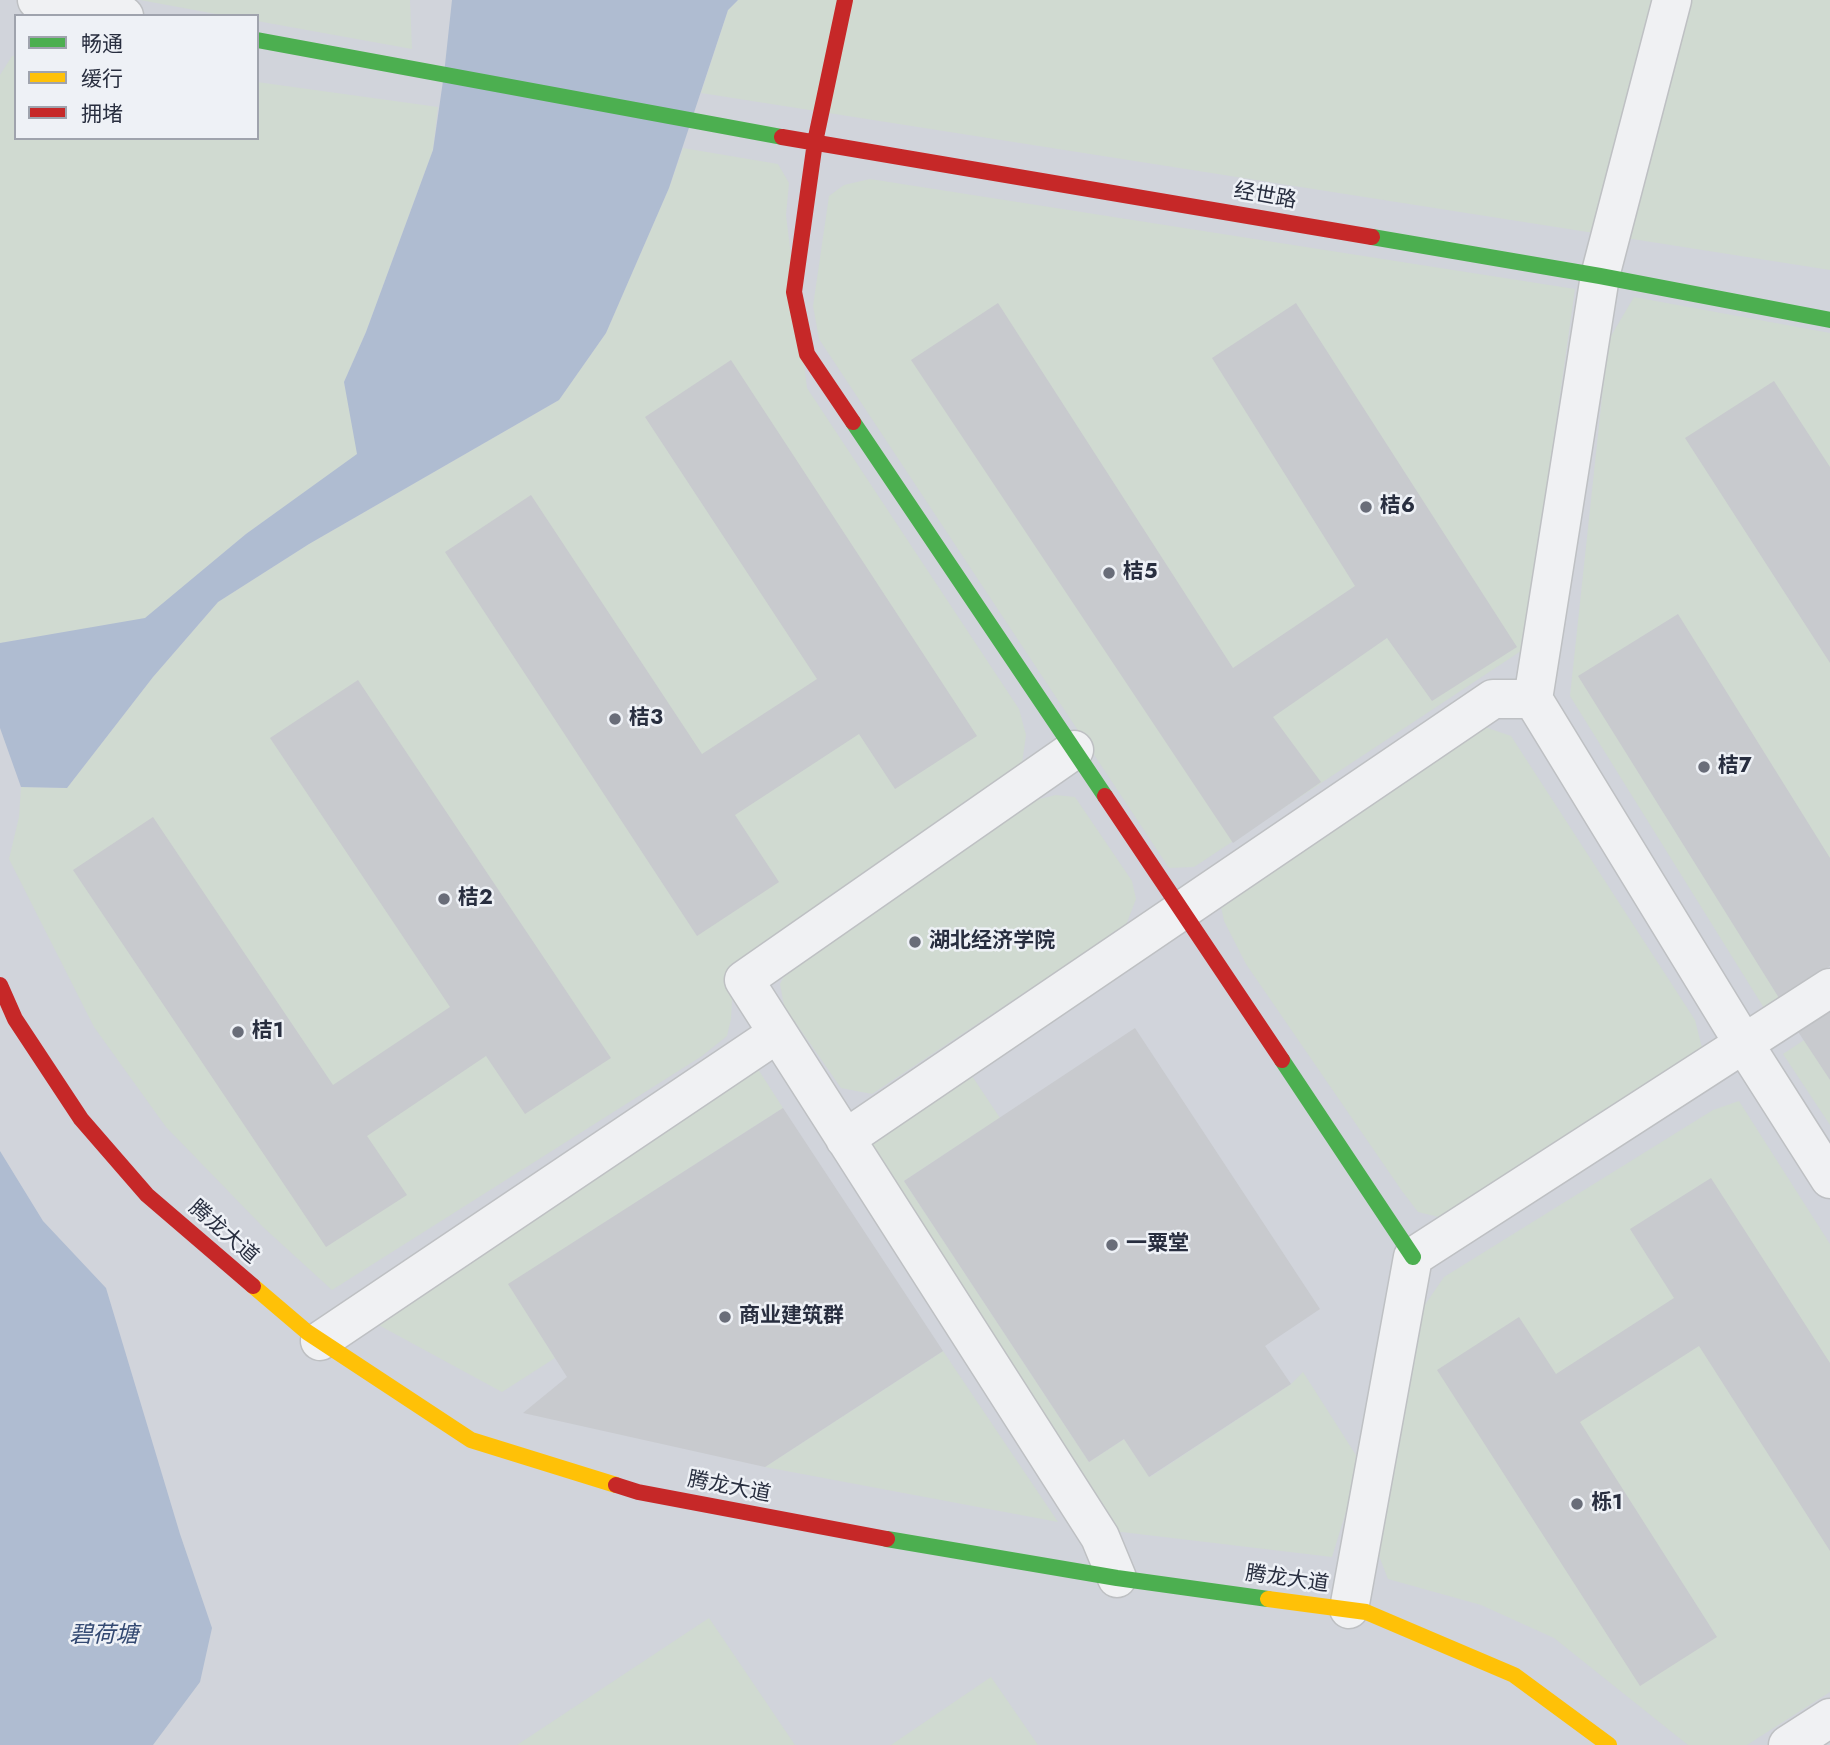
<!DOCTYPE html>
<html>
<head>
<meta charset="utf-8">
<style>
	body { margin:0 }
	#map { position:relative; width:1830px; height:1745px; overflow:hidden; background:#e1e3e6; font-family:Jost,"Noto Sans SC",sans-serif }
	canvas { display:block }
	.legend { position:absolute; left:14px; top:14px; width:245px; height:126px; box-sizing:border-box; background:#eef1f6; border:2px solid #9fa3ad; margin:0; padding:9px 12px; list-style:none; font-size:21px; color:#282e3f }
	.legend li { display:flex; align-items:center; gap:14px; height:35px }
	.legend b { width:35px; border:2px solid #9fa3ad }
</style>
</head>
<body>
<div id="map">
<canvas width="1830" height="1745"></canvas>
<ul class="legend">
<li><b style="height:9px;background:#4caf50"></b>畅通</li>
<li><b style="height:9px;background:#ffc107"></b>缓行</li>
<li><b style="height:9px;background:#c62828"></b>拥堵</li>
</ul>
</div>
<script>
const g = document.querySelector('canvas').getContext('2d');
g.lineJoin = 'round';
function paint(path, color) {
  g.fillStyle = color;
  g.fill(path, 'evenodd');
}
function toPath(rows) {
  const path = new Path2D();
  for (const r of rows) {
    path.moveTo(r[0], r[1]);
    for (let i = 2; i < r.length; i += 2) path.lineTo(r[i], r[i + 1]);
  }
  return path;
}
function strokePath(path, color, width, dash) {
  g.strokeStyle = color;
  g.lineWidth = width;
  g.lineCap = dash ? 'butt' : 'round';
  g.setLineDash(dash || []);
  g.stroke(path);
}
function write(font, color, halo, rows, align = 'center') {
  g.font = font + ' Jost,"Noto Sans SC",sans-serif';
  g.lineWidth = 5;
  g.setLineDash([]);
  g.textBaseline = 'middle';
  g.strokeStyle = halo;
  g.fillStyle = color;
  for (const [text, x, y, turn = 0] of rows) {
    g.save();
    g.translate(x, y);
    g.rotate((+turn || 0) * Math.PI / 180);
    g.textAlign = isNaN(turn) ? turn : align;
    if (halo) g.strokeText(text, 0, 0);
    g.fillText(text, 0, 0);
    g.restore();
  }
}
paint(toPath([
	[0,0,1830,0,1830,1745,0,1745],
	[16,16,257,16,257,138,16,138]
]), '#d1d4db');
paint(toPath([
	[140,0,410,0,412,49,257,21,257,16,227,16],
	[738,0,1830,0,1830,270,701,93,728,10],
	[12,56,16,56,16,138,257,138,257,82,438,107,433,150,366,332,344,382,358,454,246,534,145,619,0,643,0,75],
	[683,148,778,164,789,183,786,215,807,388,1019,709,1026,735,1021,771,734,964,731,1019,727,1036,702,1056,332,1290,263,1227,166,1127,94,1027,9,859,19,817,21,787,67,788,153,677,218,602,309,544,559,400,606,333,669,188],
	[870,179,1575,289,1524,649,1194,867,1169,868,819,339,813,306,829,196,844,185],
	[1634,297,1830,333,1830,965,1764,1008,1570,696,1608,341],
	[1479,725,1511,736,1695,1020,1702,1048,1447,1219,1418,1212,1402,1191,1246,964,1224,921,1219,897],
	[1056,795,1075,797,1132,881,1136,899,1126,925,872,1094,841,1088,784,1006,780,984,791,962,1035,800],
	[1830,1023,1830,1125,1783,1054],
	[756,1066,783,1108,509,1284,555,1358,502,1392,373,1322],
	[972,1076,1000,1118,904,1181,1089,1462,1124,1439,1150,1477,1291,1384,1303,1372,1361,1463,1332,1557,1113,1531,870,1146],
	[1739,1101,1830,1244,1830,1692,1747,1745,1688,1745,1554,1638,1481,1605,1388,1579,1374,1543,1422,1309,1444,1277,1713,1110],
	[943,1351,1058,1522,765,1467],
	[709,1618,795,1745,517,1745],
	[991,1677,1038,1745,891,1745]
]), '#d0dad1');
paint(toPath([
	[452,0,738,0,728,10,669,188,606,333,559,400,309,544,218,602,153,677,67,788,21,787,0,728,0,643,145,618,246,534,357,454,344,382,366,332,433,150,444,74],
	[0,1151,43,1221,106,1288,180,1534,212,1628,200,1682,153,1745,0,1745]
]), '#afbcd1');
paint(toPath([
	[998,303,1233,668,1355,586,1212,358,1296,303,1517,647,1432,701,1387,638,1273,717,1321,782,1233,843,911,360],
	[731,360,977,736,895,789,859,734,735,815,779,882,697,936,445,552,531,495,702,754,817,679,645,417],
	[1774,381,1830,467,1830,663,1685,438],
	[1678,614,1830,858,1830,966,1779,998,1578,676],
	[358,680,611,1058,525,1114,486,1056,367,1136,407,1195,326,1247,73,870,153,817,333,1085,450,1007,270,738],
	[1830,998,1830,1080,1791,1021],
	[1135,1028,1320,1309,1265,1346,1291,1384,1149,1477,1124,1439,1089,1462,904,1181],
	[783,1108,943,1351,765,1467,523,1413,567,1377,508,1284],
	[1711,1178,1830,1363,1830,1551,1699,1346,1580,1422,1717,1637,1640,1686,1437,1370,1519,1317,1556,1374,1674,1298,1630,1229]
]), '#c8cace');
const street = toPath([
	[37,0,124,16],
	[1672,0,1600,276,1533,699,1744,1044,1830,1179],
	[1074,750,744,980,1100,1537,1117,1578],
	[845,1139,1493,699,1533,699],
	[320,1341,778,1033],
	[1349,1609,1413,1257,1830,988],
	[1788,1745,1830,1718]
]);
strokePath(street, '#bec0c3', 41);
strokePath(street, '#f0f1f3', 38);
strokePath(toPath([
	[257,40,782,137],
	[1372,237,1600,276,1830,320],
	[853,422,1105,796],
	[1282,1060,1413,1257],
	[887,1539,1117,1578,1268,1599]
]), '#4caf50', 16);
strokePath(toPath([
	[253,1286,307,1332,471,1440,616,1485],
	[1268,1599,1366,1612,1514,1675,1609,1745]
]), '#ffc107', 16);
strokePath(toPath([
	[845,0,815,142,794,292,807,354,853,422],
	[782,137,1372,237],
	[1105,796,1282,1060],
	[0,985,15,1019,81,1119,147,1195,253,1286],
	[616,1485,638,1492,887,1539]
]), '#c62828', 16);
for (const [x, y, r, color] of [
	[1366,507,7,"#696d79"],
	[1109,573,7,"#696d79"],
	[615,719,7,"#696d79"],
	[1704,767,7,"#696d79"],
	[444,899,7,"#696d79"],
	[915,942,7,"#696d79"],
	[238,1032,7,"#696d79"],
	[1112,1245,7,"#696d79"],
	[725,1317,7,"#696d79"],
	[1577,1504,7,"#696d79"]
]) {
  const dot = new Path2D();
  dot.arc(x, y, r, 0, 2 * Math.PI);
  g.fillStyle = color;
  g.fill(dot);
  strokePath(dot, '#eef1f6', 2.5);
}
write('21px', '#282e3f', '#eef1f6', [
	["经世路",1265,197,10],
	["腾龙大道",223,1233,41],
	["腾龙大道",729,1488,11],
	["腾龙大道",1287,1580,8]
]);
write('bold 21px', '#282e3f', '#eef1f6', [
	["桔6",1380,507],
	["桔5",1123,573],
	["桔3",629,719],
	["桔7",1718,767],
	["桔2",458,899],
	["湖北经济学院",929,942],
	["桔1",252,1032],
	["一粟堂",1126,1245],
	["商业建筑群",739,1317],
	["栎1",1591,1504]
], 'left');
write('italic 23px', '#334972', '#eef1f6', [
	["碧荷塘",104,1636]
]);
</script>
</body>
</html>
